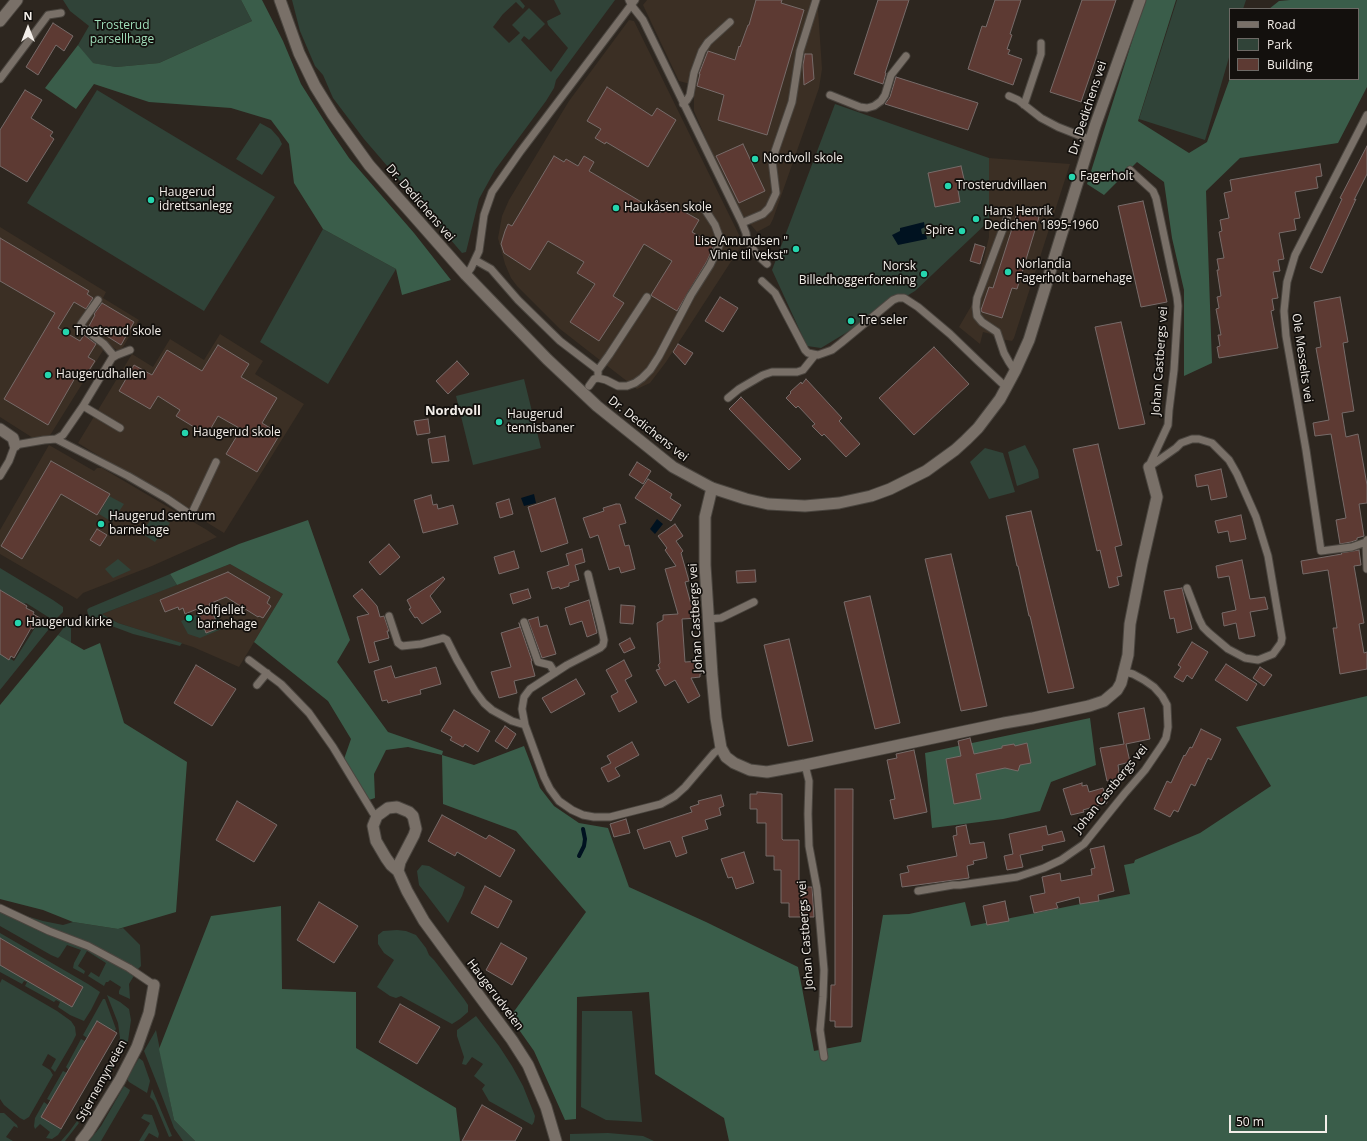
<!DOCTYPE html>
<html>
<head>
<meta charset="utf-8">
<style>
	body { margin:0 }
	#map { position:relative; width:1367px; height:1141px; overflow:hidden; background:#2d261f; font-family:"Open Sans",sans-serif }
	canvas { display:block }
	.legend { position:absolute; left:1229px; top:8px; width:130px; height:72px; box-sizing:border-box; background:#13100d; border:1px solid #6d6965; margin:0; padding:5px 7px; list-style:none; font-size:12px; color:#f3eee9 }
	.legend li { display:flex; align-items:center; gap:8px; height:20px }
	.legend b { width:20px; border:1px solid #6d6965 }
	.north { position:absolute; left:8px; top:8px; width:40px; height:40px; -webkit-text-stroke:3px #13100d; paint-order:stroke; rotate:0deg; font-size:11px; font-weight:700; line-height:16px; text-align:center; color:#f3eee9 }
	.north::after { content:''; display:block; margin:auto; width:14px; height:18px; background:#f3eee9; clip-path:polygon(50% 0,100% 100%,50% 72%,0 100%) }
	.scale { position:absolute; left:1229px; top:1115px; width:98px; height:18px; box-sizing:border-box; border:2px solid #f3eee9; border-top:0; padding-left:5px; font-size:12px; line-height:14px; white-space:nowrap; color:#f3eee9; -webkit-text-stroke:3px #13100d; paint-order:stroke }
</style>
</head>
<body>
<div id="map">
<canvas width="1367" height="1141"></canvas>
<ul class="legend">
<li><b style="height:5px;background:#797068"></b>Road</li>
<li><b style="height:11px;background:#304338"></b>Park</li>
<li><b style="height:11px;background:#5d3a33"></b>Building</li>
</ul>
<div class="north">N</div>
<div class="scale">50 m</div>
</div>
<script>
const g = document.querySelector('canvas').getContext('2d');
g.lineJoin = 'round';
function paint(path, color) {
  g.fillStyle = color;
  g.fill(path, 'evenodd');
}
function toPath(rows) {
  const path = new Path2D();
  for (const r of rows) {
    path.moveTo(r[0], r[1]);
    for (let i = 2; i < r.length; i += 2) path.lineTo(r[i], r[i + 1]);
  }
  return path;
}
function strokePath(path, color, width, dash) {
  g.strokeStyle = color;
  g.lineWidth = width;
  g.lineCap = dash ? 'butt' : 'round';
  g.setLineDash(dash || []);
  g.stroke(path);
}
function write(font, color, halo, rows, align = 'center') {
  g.font = font + ' "Open Sans",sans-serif';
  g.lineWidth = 3.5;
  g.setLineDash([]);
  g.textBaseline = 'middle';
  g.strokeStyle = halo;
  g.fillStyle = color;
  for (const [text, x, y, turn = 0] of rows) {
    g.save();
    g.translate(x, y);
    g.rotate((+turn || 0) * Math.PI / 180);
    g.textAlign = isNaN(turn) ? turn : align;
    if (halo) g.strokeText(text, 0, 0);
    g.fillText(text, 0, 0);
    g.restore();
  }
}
paint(toPath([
	[647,0,811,0,818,10,822,69,819,88,773,219,770,225,757,232,735,206,694,111,694,85,679,81,643,5],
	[629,20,634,21,743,243,666,362,650,383,637,389,560,329,517,286,511,278,505,264,498,238,502,216,509,200,569,101],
	[989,158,1070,164,1014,338,1012,341,995,338,991,334,983,332,980,344,959,327,973,303,989,237],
	[0,227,106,292,103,298,139,320,120,352,107,344,44,445,0,417],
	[220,334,263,361,255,374,304,404,224,533,78,443,132,354,153,367,170,339,204,360],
	[49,445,94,471,97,468,102,468,207,530,217,537,152,566,83,593,77,599,0,554,0,530],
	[230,564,283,594,239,667,193,647,118,623,102,614]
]), '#3b2f24');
paint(toPath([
	[63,0,241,0,252,21,159,63,116,67,92,63,78,45,89,26,70,11],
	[292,0,520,0,525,6,523,9,516,2,503,14,493,27,509,43,520,33,512,25,529,8,545,24,529,40,524,36,521,40,551,72,568,48,548,25,547,21,561,14,554,0,615,0,556,80,554,88,546,101,495,170,479,199,466,252,462,253,364,139,333,98,323,75,315,66,300,31],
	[1177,0,1246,0,1243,9,1230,9,1230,54,1205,140,1139,119],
	[97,90,275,197,204,311,27,203],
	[835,104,989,158,989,221,915,291,821,348,807,346,772,270],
	[260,123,271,129,279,138,282,144,262,175,236,159],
	[323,229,396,269,328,384,260,342],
	[524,379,541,448,473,465,456,396],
	[1025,445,1038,470,1039,478,1017,486,1008,452],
	[985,448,1003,453,1015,492,989,499,970,462],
	[109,496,124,504,112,522,99,514],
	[155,514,170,523,155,542,141,533],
	[118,559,131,570,113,578,105,569],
	[0,568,53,600,63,607,63,612,55,620,53,620,26,603,24,604,0,590],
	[170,574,177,585,102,614,118,623,182,643,180,646,133,634,109,625,90,617,88,614,87,610,89,608],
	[213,608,224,628,200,638,188,634,181,621],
	[41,618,53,624,0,690,0,652,14,661],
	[69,621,71,627,71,643,58,635],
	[422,865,429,866,465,887,462,896,448,923,419,885,417,871],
	[0,908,43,921,63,925,73,922,118,929,123,928,140,945,141,966,138,969,129,984,130,999,119,994,119,991,121,987,110,980,108,982,106,982,104,986,88,976,91,972,99,977,106,963,87,951,78,966,85,971,84,974,73,968,74,963,81,950,67,945,60,956,58,958,51,955,0,926],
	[397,930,406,931,416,935,426,948,429,955,434,960,464,999,468,1005,468,1012,460,1019,452,1024,401,996,396,998,390,996,377,987,394,960,384,953,378,944,378,935,383,931],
	[0,933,88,984,100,992,91,1010,84,1021,70,1015,58,1007,60,1002,56,1000,54,1002,25,986,27,982,24,981,22,984,0,972],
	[2,979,57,1011,71,1021,75,1027,76,1035,72,1043,55,1072,51,1068,56,1059,48,1054,42,1065,50,1070,53,1075,29,1117,24,1120,20,1118,4,1105,0,1099,0,983],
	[107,995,120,1002,129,1009,131,1020,128,1041,120,1055,115,1051,120,1038,118,1023],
	[103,999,105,999,116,1029,61,1127,62,1129,58,1135,52,1139,46,1138,50,1132,40,1124,35,1129,34,1126,35,1118,44,1102,48,1105,51,1101,47,1099,63,1071,67,1073,69,1070,66,1067,81,1039,85,1041,87,1038,83,1035],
	[582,1011,632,1011,642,1122,606,1120,581,1107],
	[476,1016,499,1046,512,1066,523,1086,535,1116,534,1122,532,1125,489,1101,482,1089,485,1085,474,1076,483,1064,472,1057,466,1065,462,1064,464,1057,457,1036,457,1030],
	[156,1030,174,1120,195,1141,183,1141,174,1128,160,1091,144,1051],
	[139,1058,143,1061,150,1081,147,1093,129,1082,127,1079],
	[111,1061,115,1064,102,1084,99,1082],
	[124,1086,130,1090,129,1093,101,1141,89,1141,101,1126],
	[95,1088,99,1092,84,1116,80,1114],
	[152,1089,172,1136,169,1137,154,1101,150,1097],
	[0,1113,4,1113,17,1125,18,1128,14,1126,6,1137,13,1141,0,1141],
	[144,1114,152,1115,159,1134,158,1138,149,1133,144,1141,139,1141,150,1123,141,1118],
	[77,1121,79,1123,65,1141,61,1141,69,1132],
	[608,1133,643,1136,654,1141,570,1141,570,1134]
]), '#304338');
paint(toPath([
	[241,0,262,0,283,41,301,84,332,133,349,158,414,233,451,280,402,295,396,269,323,229,294,183,289,144,271,120,231,108,149,102,94,84,76,109,45,88,78,45,93,63,116,67,159,63,252,21],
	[1145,0,1176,0,1138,121,1189,153,1207,142,1230,78,1358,79,1358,9,1269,9,1279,1,1290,0,1367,0,1367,87,1338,143,1240,158,1206,191,1212,363,1184,376,1184,290,1172,238,1164,182,1137,162,1104,195,1087,184],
	[308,520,350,640,337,662,388,732,443,751,442,755,474,765,524,746,540,788,554,806,579,823,608,828,629,887,706,922,798,967,814,1051,861,1042,883,915,909,914,965,902,971,926,1130,894,1124,865,1134,863,1135,860,1200,833,1271,786,1236,727,1367,696,1367,1141,729,1141,724,1118,655,1074,649,992,577,997,576,1119,565,1120,534,1051,510,1017,586,912,516,831,443,804,442,755,408,747,386,750,374,774,375,798,369,800,344,759,351,739,328,701,254,642,283,594,230,564,177,585,170,574,239,544],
	[58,635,84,650,100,643,124,723,187,762,176,912,118,929,73,922,43,910,0,899,0,705],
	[1090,718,1096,765,1051,782,1040,811,1003,819,932,828,925,753],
	[281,906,282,989,356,992,356,1048,456,1108,460,1141,195,1141,174,1120,159,1049,211,916]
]), '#3a5d4a');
paint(toPath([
	[924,222,925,227,921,229,922,234,926,234,927,239,898,245,892,235,900,231,900,228],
	[534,494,536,503,524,506,521,498],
	[657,519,663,524,655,534,650,529]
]), '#001220');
strokePath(toPath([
	[579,856,584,846,585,839,583,829]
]), '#001220', 4);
const building = toPath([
	[756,0,782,0,781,3,804,10,767,135,718,120,724,95,697,86,700,74,699,74,708,51,735,60,739,46,740,47,748,25,749,25,756,0],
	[878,0,909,0,885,73,886,73,883,84,854,74,878,0],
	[995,0,1021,0,1010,34,1012,35,1007,49,1010,50,1008,54,1022,59,1013,85,968,69,982,26,986,27,995,0],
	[1082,0,1116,0,1081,102,1050,92,1082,0],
	[53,23,73,36,64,51,56,45,38,75,26,67,53,23],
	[805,54,812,54,814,79,804,85,803,65,805,54],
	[896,77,978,103,968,130,885,104,890,97,896,77],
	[607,87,652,116,657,108,676,120,648,167,606,142,605,144,595,138,601,129,587,121,607,87],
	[25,90,42,100,31,118,53,132,50,136,54,139,27,182,0,166,0,130,25,90],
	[743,144,765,191,739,203,716,156,743,144],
	[1367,146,1367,174,1354,200,1356,199,1322,273,1310,268,1342,199,1340,198,1367,146],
	[554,156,564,162,566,159,578,166,584,156,594,162,589,171,660,213,667,202,699,220,692,232,714,245,707,261,677,311,652,296,651,295,672,261,644,244,613,296,624,303,599,341,570,322,595,284,577,273,584,262,548,241,530,270,504,253,501,244,505,231,508,224,512,226,554,156],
	[1320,164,1322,176,1316,177,1318,188,1295,192,1300,218,1294,219,1296,230,1279,233,1284,259,1278,260,1280,271,1273,272,1278,298,1272,299,1274,310,1271,311,1278,348,1219,358,1217,347,1220,346,1218,335,1221,335,1216,309,1219,308,1217,297,1221,296,1217,270,1219,270,1217,259,1224,258,1219,232,1222,231,1220,220,1229,218,1224,193,1232,191,1230,180,1320,164],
	[961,166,966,188,958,190,960,202,935,207,928,173,961,166],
	[1143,201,1167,302,1141,307,1118,206,1143,201],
	[1018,210,1039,217,1017,289,1012,288,1002,318,982,312,981,310,989,287,993,288,1018,210],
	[0,238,89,291,87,294,93,298,86,309,74,302,58,328,80,341,84,335,96,344,88,357,95,361,86,375,79,371,48,425,4,399,55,313,0,281,0,238],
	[975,244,985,247,980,264,970,261,975,244],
	[720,297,738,308,723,332,705,321,720,297],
	[1340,297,1348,342,1343,343,1354,411,1342,413,1346,437,1358,434,1367,485,1367,503,1359,504,1364,536,1357,538,1357,540,1351,542,1340,544,1336,520,1346,518,1331,434,1315,436,1313,423,1329,420,1316,348,1321,347,1314,302,1340,297],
	[102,303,134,322,121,345,102,333,101,335,89,326,95,315,94,314,102,303],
	[1121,322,1145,424,1119,429,1095,327,1121,322],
	[678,344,693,353,685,365,673,352,678,344],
	[218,345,249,364,241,377,277,398,262,423,280,434,257,472,226,454,241,429,218,416,207,435,176,416,180,410,158,396,150,409,119,391,134,365,152,375,167,350,202,371,218,345],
	[934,347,969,384,914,435,879,398,934,347],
	[457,361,469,374,448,394,436,381,457,361],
	[806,379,842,418,839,421,860,444,846,457,824,434,822,436,812,426,815,424,798,406,796,408,786,398,791,393,790,392,801,382,802,384,806,379],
	[741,397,801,459,789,470,729,409,741,397],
	[428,419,430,433,417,435,414,421,428,419],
	[445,436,449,461,432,463,428,439,445,436],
	[1098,444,1122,545,1115,547,1122,576,1117,577,1119,585,1109,588,1100,550,1097,551,1073,449,1098,444],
	[51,461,110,494,97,515,61,494,22,559,1,546,51,461],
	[637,462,651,471,643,484,629,475,637,462],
	[1221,469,1227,497,1211,500,1208,485,1197,487,1195,475,1221,469],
	[648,479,672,494,670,498,681,505,671,521,635,498,648,479],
	[431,495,433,505,437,504,438,509,453,505,458,524,423,533,414,500,431,495],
	[555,498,568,543,541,552,528,507,555,498],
	[509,499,513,514,500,518,496,503,509,499],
	[616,504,620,504,626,523,619,525,625,546,629,545,635,569,621,573,619,567,609,570,598,535,590,538,583,518,604,511,603,508,616,504],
	[1031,511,1074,688,1048,693,1030,616,1029,616,1018,566,1017,566,1006,516,1031,511],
	[1241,515,1246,539,1230,542,1228,531,1218,533,1215,521,1241,515],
	[675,524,683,536,676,541,683,551,681,553,689,581,685,582,691,604,697,603,699,618,682,619,685,662,701,661,703,673,700,674,700,677,691,678,700,696,688,703,675,680,665,686,656,670,660,669,658,665,660,663,657,623,663,620,663,615,678,614,665,569,676,566,665,550,667,548,658,536,675,524],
	[97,529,107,535,100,546,90,540,97,529],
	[389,544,400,557,380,575,369,562,389,544],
	[582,549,585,562,575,565,579,580,569,583,569,586,560,589,559,587,552,589,547,572,569,565,566,554,582,549],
	[1359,550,1361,565,1354,566,1364,623,1359,624,1364,653,1367,652,1367,669,1340,674,1333,628,1337,628,1328,570,1303,574,1301,561,1342,554,1341,553,1359,550],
	[514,551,519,568,499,574,494,557,514,551],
	[951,554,987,706,961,711,925,559,951,554],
	[1242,560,1250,599,1265,597,1268,609,1250,612,1255,636,1239,639,1236,623,1224,626,1222,613,1236,610,1229,576,1218,578,1216,566,1242,560],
	[755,570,756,582,737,583,736,571,755,570],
	[228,572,270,597,267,603,271,606,263,618,259,616,258,617,226,597,209,604,219,628,206,633,197,609,185,614,183,608,179,610,178,607,165,612,160,600,228,572],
	[443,577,445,579,430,596,441,612,422,624,417,617,415,618,409,609,411,608,407,600,443,577],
	[1182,588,1192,629,1177,633,1174,618,1170,619,1164,591,1182,588],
	[362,589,377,606,380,617,384,616,389,631,387,631,389,638,374,642,379,660,369,663,357,617,369,614,353,596,362,589],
	[528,589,531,598,513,604,510,594,528,589],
	[0,590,27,606,26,608,34,612,33,614,40,618,33,629,31,628,14,658,11,656,9,660,0,654,0,590],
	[870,596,900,723,875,729,844,602,870,596],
	[589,600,597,633,587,637,582,621,570,625,565,608,589,600],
	[621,605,635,606,633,624,620,623,621,605],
	[538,617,540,627,547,625,556,654,542,658,528,620,538,617],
	[519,623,532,661,531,661,535,676,514,681,517,693,499,698,491,672,511,667,501,633,520,627,519,623],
	[630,638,635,648,624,653,619,644,630,638],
	[789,639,813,741,788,746,764,645,789,639],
	[1192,642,1208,652,1192,679,1187,675,1183,682,1174,677,1181,667,1178,665,1192,642],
	[624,660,632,676,625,680,637,702,619,712,611,696,618,692,606,670,624,660],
	[1226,664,1257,684,1247,701,1215,680,1226,664],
	[196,665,236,689,212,726,174,703,196,665],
	[391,666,395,678,436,667,441,684,420,690,421,694,402,699,388,703,387,700,382,701,374,671,391,666],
	[1260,667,1272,675,1264,686,1253,678,1260,667],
	[576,679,585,694,551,713,542,698,576,679],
	[1144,708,1150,739,1126,744,1130,762,1118,765,1120,778,1107,781,1100,748,1124,744,1118,713,1144,708],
	[454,710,490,731,478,752,465,744,463,747,450,740,452,737,441,731,454,710],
	[505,726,516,734,507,749,495,741,505,726],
	[1201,729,1221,739,1211,760,1208,758,1195,786,1191,784,1178,812,1174,810,1170,817,1154,809,1167,781,1171,783,1184,755,1185,756,1190,747,1192,748,1201,729],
	[970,738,974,754,1002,748,1002,746,1014,744,1015,746,1027,743,1031,763,1020,765,1018,771,1005,768,976,774,981,799,954,804,946,759,961,756,958,741,970,738],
	[632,742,639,755,615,768,620,776,608,782,601,768,611,763,607,756,632,742],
	[914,750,927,812,894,819,890,800,895,799,887,760,897,758,896,754,914,750],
	[1082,783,1082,786,1087,785,1089,792,1103,788,1107,803,1083,810,1084,812,1071,815,1063,789,1082,783],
	[835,789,853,789,852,1027,835,1027,835,1021,830,1021,831,985,835,985,835,789],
	[757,792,782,794,782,839,783,840,799,840,799,887,812,887,814,917,789,917,789,903,781,903,781,870,774,870,774,856,766,856,766,823,757,823,757,809,750,809,750,794,757,794,757,792],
	[721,795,724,806,719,808,721,815,705,820,708,829,682,837,687,853,676,857,670,841,644,849,637,830,692,812,690,807,699,804,698,801,721,795],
	[237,801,277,825,254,862,216,840,237,801],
	[442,815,486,839,489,835,515,850,500,877,457,852,455,856,428,841,442,815],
	[626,819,630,833,614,837,610,824,626,819],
	[966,825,970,844,984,842,987,858,973,861,974,864,967,866,969,878,902,887,900,874,909,872,907,866,957,856,953,836,957,835,956,827,966,825],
	[1046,826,1048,835,1062,831,1065,841,1042,846,1043,850,1020,855,1023,867,1007,870,1004,856,1013,854,1009,834,1046,826],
	[1104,846,1114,891,1098,895,1099,901,1080,904,1079,897,1056,903,1058,908,1034,913,1030,896,1045,893,1042,877,1060,873,1061,881,1092,875,1091,869,1095,868,1090,849,1104,846],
	[744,852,754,883,736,889,732,877,728,878,721,859,744,852],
	[485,886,512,901,498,928,471,913,485,886],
	[1005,901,1009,921,987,925,983,906,1005,901],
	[319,902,358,926,334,963,297,940,319,902],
	[0,938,83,987,72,1007,0,965,0,938],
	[501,943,527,958,512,985,486,970,501,943],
	[400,1004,440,1027,417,1064,379,1042,400,1004],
	[97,1021,117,1033,61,1129,41,1117,97,1021],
	[482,1105,522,1128,515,1141,462,1141,482,1105]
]);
paint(building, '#5d3a33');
strokePath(building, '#776b69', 1);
const service = toPath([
	[629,0,632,6,643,20,742,223,746,233,747,240,757,255,767,264],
	[0,79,48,15,61,13],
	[830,95,860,107,867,108,874,106,881,101,885,95,891,75,906,56],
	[1009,96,1018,100,1041,118,1058,127,1091,140],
	[683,104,687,100,690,95,694,73,702,51,708,42,730,22],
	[1024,105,1041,54,1041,43],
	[1367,115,1295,255,1287,282,1284,311,1286,336,1306,450,1321,551,1352,547,1366,542,1367,540],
	[1130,170,1153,191,1156,198,1177,297,1178,306,1174,370,1169,410,1168,425,1149,466],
	[1007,218,977,298,976,307,977,316,982,322,997,332,1004,353,1009,362,1015,371],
	[742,223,763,214,769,208,776,193,772,160,792,102,800,51,816,0],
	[475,260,491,269,518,300,560,341,598,370],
	[466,275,471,268,479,251,484,215,492,192,520,152,635,0],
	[762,281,775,293,805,350,808,353,818,355,832,350,841,343,893,300,898,298,904,298,918,307,950,334,978,361,1007,388],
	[98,300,81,324,82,327,104,344,114,356],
	[598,374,598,370,609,355,647,297],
	[589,386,594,379,598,378,606,380,618,386,627,386,635,383,642,378,650,370,659,356,691,295,710,265,719,246,719,236,715,225,702,205],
	[728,398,739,389,763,375,772,372,797,372,803,370,815,355],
	[83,406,120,428],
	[56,439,128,476,166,498,191,515,216,462],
	[1149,467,1176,448,1181,443,1192,439,1199,439,1212,443,1229,460,1237,474,1256,517,1268,556,1282,638,1281,643,1273,654,1258,660,1245,658,1228,649,1209,633,1203,627,1199,619,1187,588],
	[0,476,9,461,15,445,44,440,56,439,63,435,83,406,112,358,117,355,130,350],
	[1366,542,1367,569],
	[588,574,601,626,604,640,603,645,600,648,567,665,530,689,524,697,522,709,525,725,544,777,550,789,559,801,572,810,583,815,594,817,610,817,661,804,675,796,685,787,714,753,721,748],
	[389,616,398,643,402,646,421,644,440,639,443,638,447,640,457,660,475,691,484,703,492,710,512,721,525,725],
	[709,619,721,618,754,602],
	[524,622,538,662,550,665,555,673],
	[249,660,281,684,309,713,333,747,373,813],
	[257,685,267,673],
	[805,765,809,781,808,814,809,846,817,889,824,970,823,997,820,1030,824,1057],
	[918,891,953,885,960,885,1017,877,1044,868,1061,860,1084,844,1125,793,1145,770,1162,745,1166,738,1168,727,1167,705,1162,696,1154,687,1144,680,1133,674,1125,672],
	[0,908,49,931,88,946,129,968,154,985]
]);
const minor = toPath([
	[0,429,13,438,15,445],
	[712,488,705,517,705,565,712,675,716,718,721,748,726,757,734,763,750,770,767,772,805,765,1004,723,1033,718,1089,706,1104,701,1117,690,1121,683,1128,655,1130,624,1142,563,1157,497,1149,467],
	[81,1141,88,1132,120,1080,137,1047,149,1013,154,985]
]);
const tertiary = toPath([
	[280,0,299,53,315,86,333,115,369,165,466,275,547,359,597,406,673,467,712,488,746,499,768,504,805,506,839,503,871,496,890,489,926,471,955,450,966,440,978,428,1000,399,1015,371,1029,340,1095,126,1140,0],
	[398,871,400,862,414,835,416,829,413,816,409,812,397,807,388,808,377,816,373,826,376,841,386,858,391,865,398,871,407,891,424,921,446,951,512,1040,528,1065,546,1107,556,1141]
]);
const secondary = toPath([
	[0,21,17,0]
]);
strokePath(service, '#4a453f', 9);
strokePath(minor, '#4a453f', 13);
strokePath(tertiary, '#4a453f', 13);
strokePath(secondary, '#4a453f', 13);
strokePath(service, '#797068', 7);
strokePath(minor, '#797068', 11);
strokePath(tertiary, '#797068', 11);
strokePath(secondary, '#797068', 11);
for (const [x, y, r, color] of [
	[755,159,4,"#25d5ae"],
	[1072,177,4,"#25d5ae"],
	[948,186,4,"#25d5ae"],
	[151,200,4,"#25d5ae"],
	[616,208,4,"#25d5ae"],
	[976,219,4,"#25d5ae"],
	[962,231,4,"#25d5ae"],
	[796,249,4,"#25d5ae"],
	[1008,272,4,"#25d5ae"],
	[924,274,4,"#25d5ae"],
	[851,321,4,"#25d5ae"],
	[66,332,4,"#25d5ae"],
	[48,375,4,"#25d5ae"],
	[499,422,4,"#25d5ae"],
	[185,433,4,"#25d5ae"],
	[101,524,4,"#25d5ae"],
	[189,618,4,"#25d5ae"],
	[18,623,4,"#25d5ae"]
]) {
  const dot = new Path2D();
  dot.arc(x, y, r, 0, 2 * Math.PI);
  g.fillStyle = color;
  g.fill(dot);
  strokePath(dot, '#13100d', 1.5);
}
write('12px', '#a0dfbb', '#13100d', [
	["Trosterud",122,26],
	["parsellhage",122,40]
]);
write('12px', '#f3eee9', '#13100d', [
	["Dr. Dedichens vei",1088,108,-72],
	["Dr. Dedichens vei",420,203,49],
	["Ole Messelts vei",1302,358,82],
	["Johan Castbergs vei",1160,361,-86],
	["Dr. Dedichens vei",648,429,38],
	["Johan Castbergs vei",696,618,-93],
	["Johan Castbergs vei",1111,789,-51],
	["Johan Castbergs vei",806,935,-94],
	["Haugerudveien",495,995,53],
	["Stjernemyrveien",102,1081,-61]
]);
write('12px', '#f3eee9', '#13100d', [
	["Nordvoll skole",763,159],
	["Fagerholt",1080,177],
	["Trosterudvillaen",956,186],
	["Haugerud",159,193],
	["idrettsanlegg",159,207],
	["Haukåsen skole",624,208],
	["Hans Henrik",984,212],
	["Dedichen 1895-1960",984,226],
	["Spire",954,231,"right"],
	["Lise Amundsen \"",788,242,"right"],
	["Vinie til vekst\"",788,256,"right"],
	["Norlandia",1016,265],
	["Fagerholt barnehage",1016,279],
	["Norsk",916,267,"right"],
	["Billedhoggerforening",916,281,"right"],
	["Tre seler",859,321],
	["Trosterud skole",74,332],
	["Haugerudhallen",56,375],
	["Haugerud",507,415],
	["tennisbaner",507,429],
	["Haugerud skole",193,433],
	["Haugerud sentrum",109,517],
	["barnehage",109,531],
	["Solfjellet",197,611],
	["barnehage",197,625],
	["Haugerud kirke",26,623]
], 'left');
write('bold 13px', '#f3eee9', '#13100d', [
	["Nordvoll",453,411]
]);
</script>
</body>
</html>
